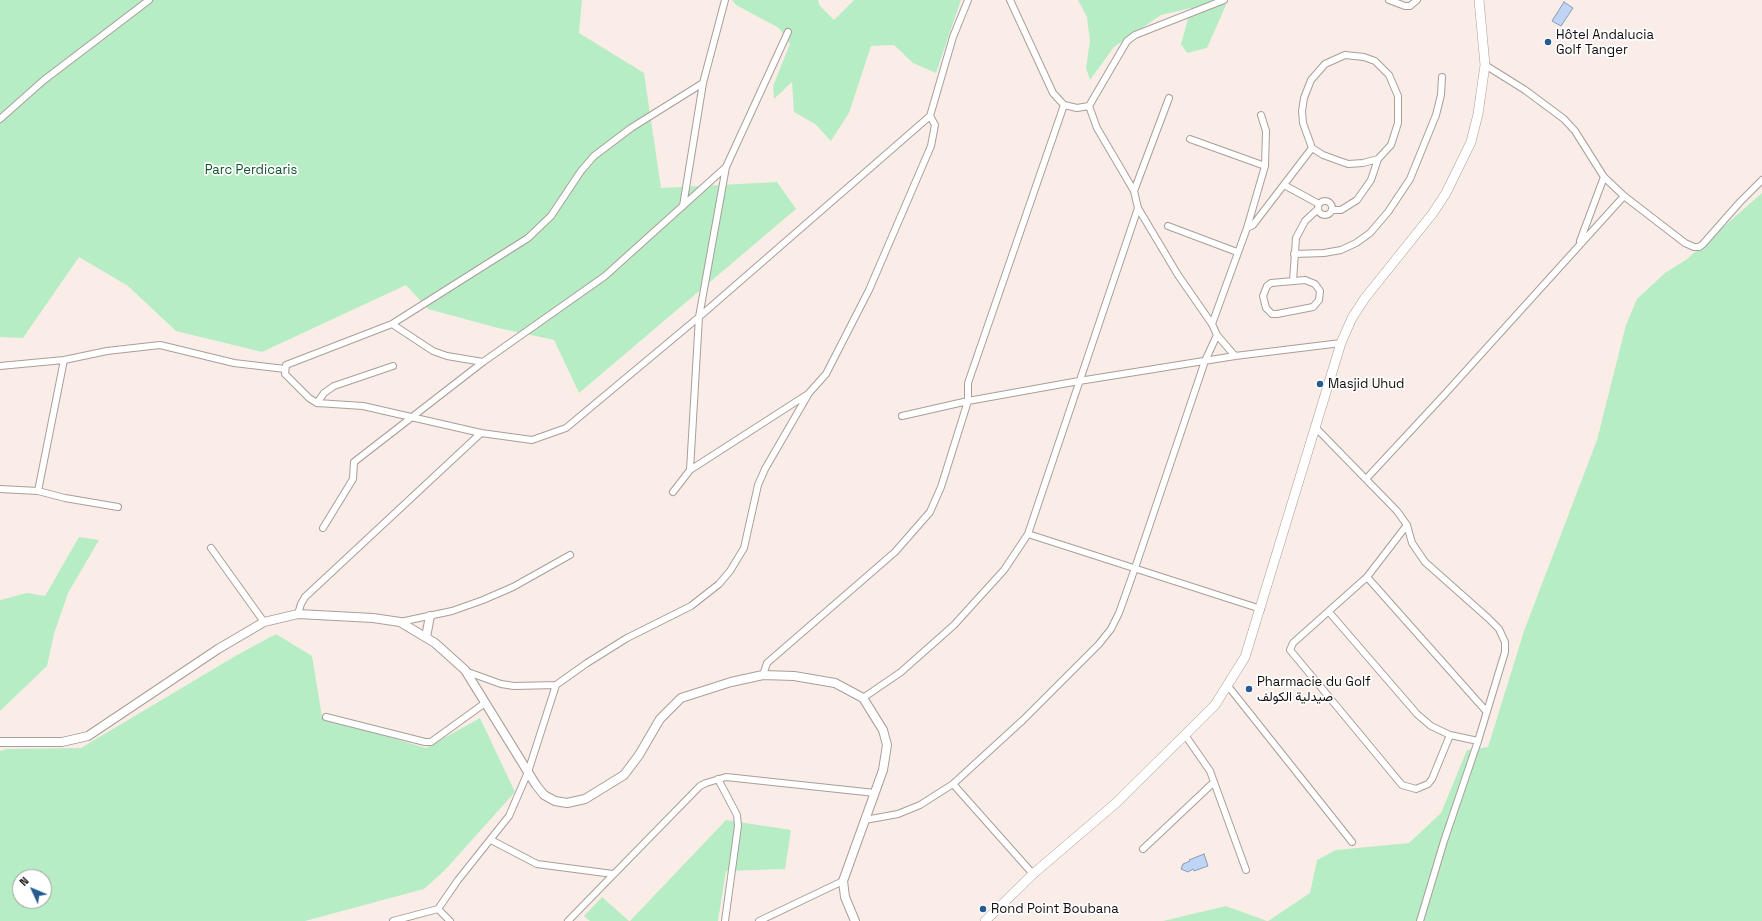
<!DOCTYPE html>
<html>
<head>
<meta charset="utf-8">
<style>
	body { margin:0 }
	#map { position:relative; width:1762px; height:921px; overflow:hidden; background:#faede8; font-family:"Space Grotesk",sans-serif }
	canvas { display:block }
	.north { position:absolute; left:12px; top:869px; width:40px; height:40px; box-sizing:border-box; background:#fff; border:1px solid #a09f9e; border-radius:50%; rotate:314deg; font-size:11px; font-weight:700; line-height:16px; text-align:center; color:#120e0d }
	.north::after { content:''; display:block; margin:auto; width:14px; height:18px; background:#255a92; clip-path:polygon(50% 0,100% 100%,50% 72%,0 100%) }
</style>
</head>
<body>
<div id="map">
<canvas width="1762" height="921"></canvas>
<div class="north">N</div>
</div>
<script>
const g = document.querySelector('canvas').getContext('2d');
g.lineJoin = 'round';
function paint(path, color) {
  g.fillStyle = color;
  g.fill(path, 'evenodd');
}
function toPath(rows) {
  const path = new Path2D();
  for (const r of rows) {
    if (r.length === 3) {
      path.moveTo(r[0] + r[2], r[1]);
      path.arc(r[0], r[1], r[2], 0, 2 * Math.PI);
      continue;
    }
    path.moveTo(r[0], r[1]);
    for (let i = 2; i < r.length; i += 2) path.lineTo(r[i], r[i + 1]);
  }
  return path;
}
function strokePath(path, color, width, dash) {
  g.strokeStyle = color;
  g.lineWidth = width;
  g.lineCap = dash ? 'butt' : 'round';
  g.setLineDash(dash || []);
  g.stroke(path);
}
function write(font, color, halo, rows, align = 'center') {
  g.font = font + ' "Space Grotesk",Vazirmatn,sans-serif';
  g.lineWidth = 3.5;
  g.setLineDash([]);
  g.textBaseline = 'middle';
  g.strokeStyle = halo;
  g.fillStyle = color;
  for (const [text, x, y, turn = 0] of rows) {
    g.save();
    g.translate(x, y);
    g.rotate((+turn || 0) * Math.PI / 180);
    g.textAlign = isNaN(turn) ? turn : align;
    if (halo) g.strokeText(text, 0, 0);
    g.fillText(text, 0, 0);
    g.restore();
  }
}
paint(toPath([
	[0,0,582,0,579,33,644,73,661,188,777,182,796,209,579,393,554,340,494,327,428,309,406,285,262,352,176,331,128,286,79,257,23,338,0,337],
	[732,0,818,0,820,6,834,20,854,0,961,0,936,73,913,63,894,45,871,46,849,113,831,141,815,124,794,112,792,82,774,99,773,86,790,44,779,28,736,5],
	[1078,0,1226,0,1226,5,1207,48,1187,53,1181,44,1191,8,1161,15,1114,47,1090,80,1086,68,1090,41,1087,17],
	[1762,193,1762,921,1268,921,1310,893,1317,860,1336,850,1409,843,1441,813,1467,750,1488,747,1524,631,1597,440,1626,325,1637,299,1665,273,1687,259],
	[79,537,99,540,68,593,54,634,47,666,0,711,0,600,27,593,45,596],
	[276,634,312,656,322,717,426,748,480,718,515,792,445,870,424,889,305,921,0,921,0,751,7,749,81,748,237,655],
	[20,877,44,877,44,901,20,901],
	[726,820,791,830,785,869,726,871,718,921,630,921],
	[602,897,629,921,590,921,584,916],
	[1226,906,1267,921,1163,921]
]), '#b7edc5');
const water = toPath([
	[1564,2,1573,8,1561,26,1552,21,1564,2],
	[1204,854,1208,866,1194,871,1193,869,1188,872,1181,869,1183,864,1190,861,1189,860,1204,854]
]);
paint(water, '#bfd5f6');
strokePath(water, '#8b99b0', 1);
const minor = toPath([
	[1010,0,1053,93,1064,105,1077,108,1089,106],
	[1224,0,1135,35,1127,41,1089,106,1097,128,1134,191,1138,208,1178,275,1212,324,1217,335,1235,356],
	[1389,0,1405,6,1410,6,1417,0],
	[1345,55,1364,57,1375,61,1389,75,1398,96,1398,123,1391,145,1378,159,1363,163,1348,164,1323,155,1312,148,1303,123,1302,111,1304,98,1311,80,1325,64,1345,55],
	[1485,65,1525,90,1564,119,1575,131,1604,177,1624,196,1685,243,1694,247,1699,247,1703,244,1740,202,1762,180],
	[703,83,631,128,594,156,581,171,551,216,528,238,392,324,286,365,285,374,309,398,317,403,363,406,481,433,532,440,566,428,699,317,930,116,953,37,968,0],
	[0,119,44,80,149,0],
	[1190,139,1265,166],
	[1284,185,1319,204],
	[1134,191,1169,98],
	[1325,208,7],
	[683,206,703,83,725,0],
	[1332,210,1341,210,1357,200,1371,180,1378,159],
	[1168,226,1237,252],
	[1247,228,1253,225,1312,148],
	[1580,241,1604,177],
	[1294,254,1324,253,1341,250,1356,243,1370,233,1388,212,1410,179,1436,115,1441,95,1442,77],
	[1305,280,1315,284,1320,291,1319,300,1313,307,1277,314,1272,314,1266,308,1263,296,1267,286,1271,283,1305,280],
	[1293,281,1296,238,1305,221,1318,209],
	[392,324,433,351,447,356,483,362],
	[1212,324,1247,228,1265,166,1266,131,1261,115],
	[0,366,64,360,107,351,160,345,234,363,285,369],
	[317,403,324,393,334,386,393,366],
	[902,416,968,401,1079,381,1235,356,1341,343],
	[1316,428,1397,511,1407,525,1412,543,1425,562,1488,618,1499,629,1505,642,1505,652,1478,741,1444,841,1420,921],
	[690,470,699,317,726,167,788,32],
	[1366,479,1444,395,1624,196],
	[0,489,38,491,65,498,118,507],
	[38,491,64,360],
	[673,492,690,470,808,394],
	[1407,525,1367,577,1293,643,1290,650,1402,785,1416,789,1428,784,1432,779,1450,735],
	[323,528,353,479,354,462,483,362,605,276,726,167],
	[1028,534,1261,609],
	[211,548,264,622],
	[1367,577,1486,711],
	[1329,612,1417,714,1431,726,1450,735,1478,741],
	[298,614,301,604,305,597,481,433],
	[400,622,452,611,483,600,513,587,570,555],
	[465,671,501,684,514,686,556,685,587,663,627,638,691,606,719,584,730,571,744,548,758,485,765,469,809,393,826,374,869,290,931,146,935,125,930,116],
	[763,675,767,663,895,552,930,512,941,487,968,401,968,383,1064,105],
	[1228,686,1352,842],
	[863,698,901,672,954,625,1004,570,1028,534,1138,208],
	[326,717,425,742,431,742,485,703],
	[1185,735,1210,771,1246,870],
	[718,779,737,815,738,826,725,921],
	[953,784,1033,874],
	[865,820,898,814,920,805,953,784,1023,720,1099,644,1111,629,1119,613,1135,568,1205,361,1217,335],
	[491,840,537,864,613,874],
	[1143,849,1214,782],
	[438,909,450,921],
	[393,921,438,909,458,880,509,816,528,772,556,685],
	[568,921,700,786,706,783,726,777,875,793],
	[759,921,843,881]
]);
const tertiary = toPath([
	[426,637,430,616],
	[0,742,62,742,88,736,218,649,264,622,298,614,373,618,400,622,435,643,465,670,536,785,544,795,555,801,567,803,585,799,624,775,639,755,660,719,681,698,731,682,763,675,794,676,835,683,863,698,883,730,887,745,883,770,843,881,845,897,855,921]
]);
const secondary = toPath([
	[985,921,1033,874,1116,803,1215,705,1245,657,1341,343,1352,318,1365,298,1433,213,1446,193,1471,142,1478,114,1485,65,1479,0]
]);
strokePath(minor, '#a99e99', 8);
strokePath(tertiary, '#a99e99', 10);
strokePath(secondary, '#a99e99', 10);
strokePath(minor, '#fff', 6);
strokePath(tertiary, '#fff', 8);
strokePath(secondary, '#fff', 9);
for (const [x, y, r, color] of [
	[1548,42,4,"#255a92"],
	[1320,384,4,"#255a92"],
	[1249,689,4,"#255a92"],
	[983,909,4,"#255a92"]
]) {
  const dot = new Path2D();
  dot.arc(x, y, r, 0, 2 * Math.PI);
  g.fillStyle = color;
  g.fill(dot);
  strokePath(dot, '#fff', 1.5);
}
write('13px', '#120e0d', '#fff', [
	["Hôtel Andalucia",1556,35],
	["Golf Tanger",1556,50],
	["Masjid Uhud",1328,384],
	["Pharmacie du Golf",1257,682],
	["صيدلية الكولف",1257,697],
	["Rond Point Boubana",991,909]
], 'left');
write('13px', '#0d522a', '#fff', [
	["Parc Perdicaris",251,170]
]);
</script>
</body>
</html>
